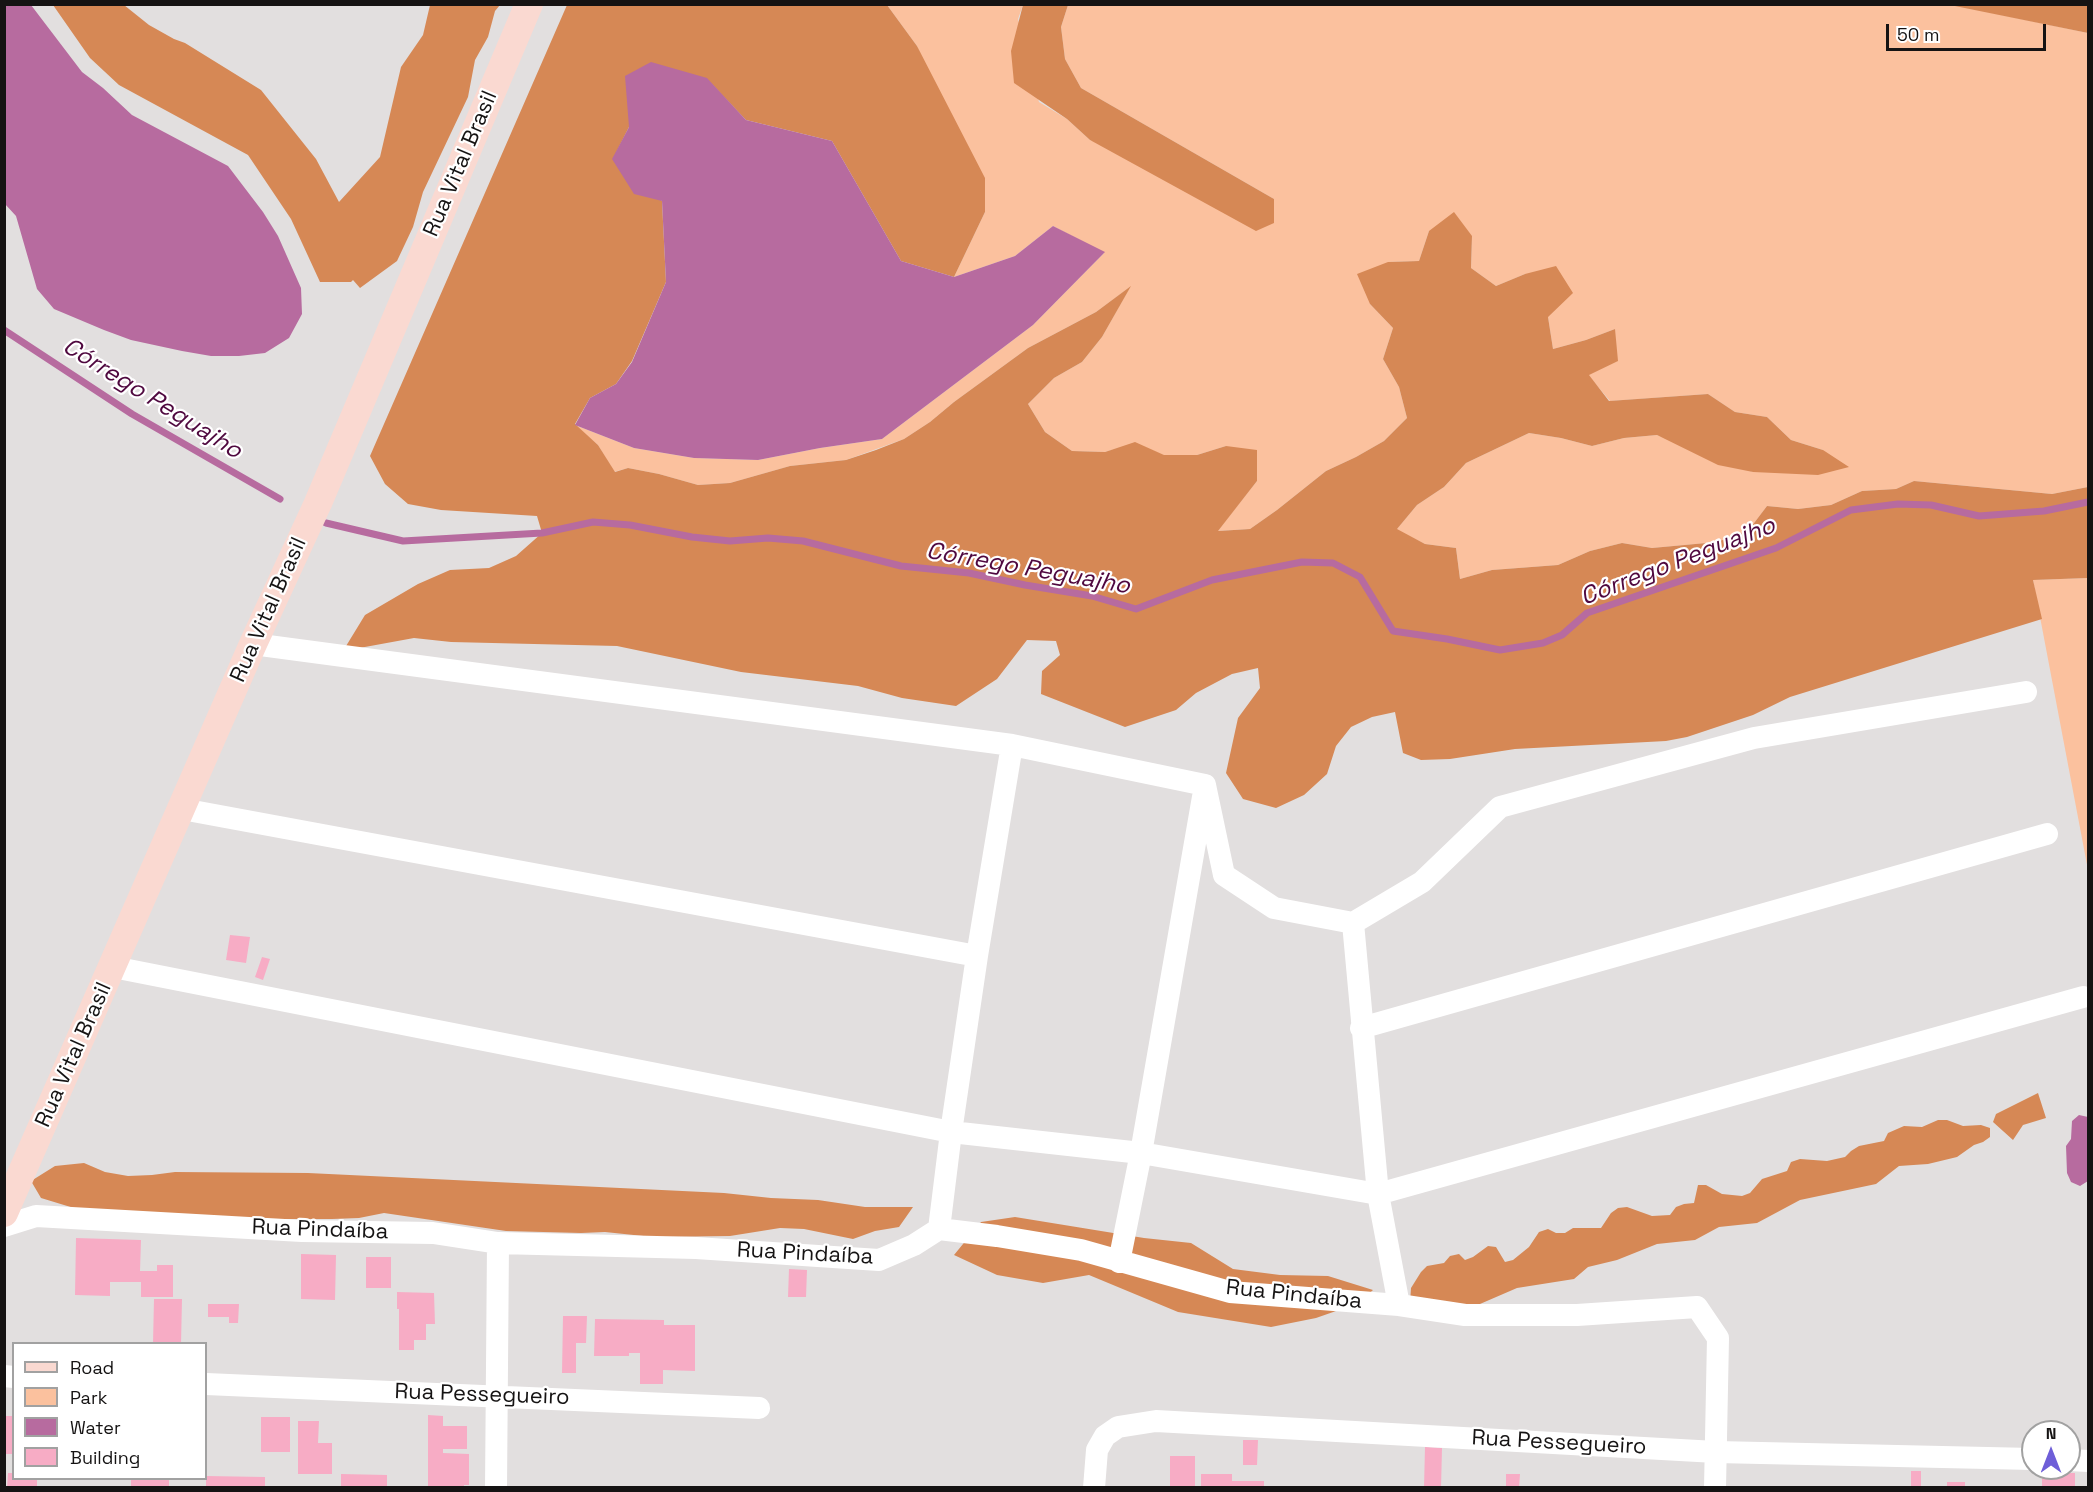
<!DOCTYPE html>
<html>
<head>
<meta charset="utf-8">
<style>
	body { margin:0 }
	#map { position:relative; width:2093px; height:1492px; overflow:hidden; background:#e2dfdf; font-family:"Space Grotesk",sans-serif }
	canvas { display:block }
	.frame { position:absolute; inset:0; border:6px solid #151313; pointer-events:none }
	.legend { position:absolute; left:12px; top:1342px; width:195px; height:138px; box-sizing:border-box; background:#fff; border:2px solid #a1a1a1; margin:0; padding:8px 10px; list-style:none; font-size:18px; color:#151313 }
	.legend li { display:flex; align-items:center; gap:12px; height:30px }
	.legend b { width:30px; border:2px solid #a1a1a1 }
	.north { position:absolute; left:2021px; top:1420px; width:60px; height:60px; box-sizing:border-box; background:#fff; border:2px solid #a1a1a1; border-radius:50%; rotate:0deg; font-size:16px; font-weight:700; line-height:24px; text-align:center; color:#151313 }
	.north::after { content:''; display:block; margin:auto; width:21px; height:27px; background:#6e5ed8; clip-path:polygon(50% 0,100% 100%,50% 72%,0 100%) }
	.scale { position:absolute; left:1886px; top:24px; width:160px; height:27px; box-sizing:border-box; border:3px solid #151313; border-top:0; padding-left:8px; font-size:18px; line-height:21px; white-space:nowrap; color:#151313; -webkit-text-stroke:4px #fff; paint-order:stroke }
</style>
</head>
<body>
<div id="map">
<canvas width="2093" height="1492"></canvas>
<div class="frame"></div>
<ul class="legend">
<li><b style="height:8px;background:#fad9d1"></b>Road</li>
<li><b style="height:16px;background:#fbc19e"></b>Park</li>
<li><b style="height:16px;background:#b76b9f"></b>Water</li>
<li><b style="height:16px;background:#f7acc5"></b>Building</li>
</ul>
<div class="north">N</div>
<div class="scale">50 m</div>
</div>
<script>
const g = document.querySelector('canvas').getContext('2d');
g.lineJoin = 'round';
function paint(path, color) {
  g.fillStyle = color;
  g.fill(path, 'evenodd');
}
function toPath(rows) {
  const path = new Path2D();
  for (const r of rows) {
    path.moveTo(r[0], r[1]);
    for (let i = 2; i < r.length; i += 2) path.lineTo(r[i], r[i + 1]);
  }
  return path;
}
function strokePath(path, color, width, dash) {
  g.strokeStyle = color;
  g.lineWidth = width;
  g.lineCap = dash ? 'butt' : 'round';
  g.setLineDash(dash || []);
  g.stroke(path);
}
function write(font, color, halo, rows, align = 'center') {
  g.font = font + ' "Space Grotesk",sans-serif';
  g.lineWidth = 4.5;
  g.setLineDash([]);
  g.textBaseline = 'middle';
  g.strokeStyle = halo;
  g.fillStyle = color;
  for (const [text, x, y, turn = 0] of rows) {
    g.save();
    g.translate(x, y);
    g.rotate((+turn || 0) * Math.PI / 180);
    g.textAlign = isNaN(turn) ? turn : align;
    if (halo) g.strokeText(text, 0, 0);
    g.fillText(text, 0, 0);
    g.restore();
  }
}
paint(toPath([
	[1950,4,2088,33,2088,487,2052,494,1914,481,1896,489,1862,491,1831,505,1798,509,1767,506,1748,531,1717,542,1652,548,1622,543,1590,551,1558,565,1492,570,1460,579,1456,548,1425,544,1396,530,1417,505,1444,487,1466,463,1529,433,1561,438,1592,446,1624,438,1657,435,1753,472,1785,472,1823,450,1791,440,1767,417,1735,412,1708,394,1610,401,1588,375,1615,329,1586,340,1553,349,1548,317,1525,274,1496,286,1471,268,1472,236,1429,231,1419,261,1388,262,1370,304,1393,328,1383,359,1399,387,1407,418,1384,441,1356,457,1326,471,1277,510,1250,529,1217,531,1257,481,1226,446,1197,455,1163,455,1135,443,1105,452,1072,451,1045,432,1028,404,1054,378,1082,362,1102,337,1130,287,1096,312,1028,348,954,402,930,422,904,439,846,460,790,466,730,483,698,485,659,474,628,468,614,472,598,445,575,425,634,448,694,458,758,460,820,448,882,439,1033,325,1104,253,1053,226,1015,256,954,277,985,212,917,46,887,5,1023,5,1018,19,1039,102,1067,119,1090,140,1274,199,1081,88,1065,59,1061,27,1068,5],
	[2088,578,2088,870,2033,580]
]), '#fbc19e');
paint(toPath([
	[53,5,124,5,149,25,174,39,185,43,261,90,316,159,339,202,380,157,401,67,423,35,430,5,500,5,495,11,488,37,475,60,468,97,423,192,413,227,397,261,360,288,353,280,351,282,320,282,291,219,248,155,119,85,90,58],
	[567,5,887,5,917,46,985,178,985,212,954,277,901,261,832,141,746,120,706,78,629,127,613,159,662,201,666,282,632,361,616,384,590,398,575,424,598,445,615,472,628,468,659,474,698,485,730,483,790,466,846,460,876,450,904,439,930,422,954,402,1028,348,1096,312,1131,286,1102,337,1082,362,1054,378,1028,404,1045,432,1072,451,1105,452,1135,442,1164,455,1197,455,1226,446,1257,450,1257,481,1218,531,1250,529,1277,510,1326,471,1356,457,1384,441,1407,418,1399,387,1383,359,1393,328,1370,304,1357,274,1388,262,1419,261,1429,231,1454,212,1472,236,1471,268,1496,286,1525,274,1556,266,1573,293,1548,317,1553,349,1586,340,1615,329,1618,361,1589,375,1609,401,1708,394,1735,412,1767,417,1791,440,1823,450,1849,467,1818,475,1753,472,1718,465,1657,435,1624,438,1592,446,1561,438,1529,433,1466,463,1444,487,1417,505,1397,529,1425,544,1456,548,1460,579,1492,570,1558,565,1590,551,1622,543,1652,548,1717,542,1748,531,1767,506,1798,509,1831,505,1862,491,1896,489,1914,481,2052,494,2088,487,2088,578,2033,580,2042,619,1790,697,1753,715,1687,737,1666,741,1515,749,1450,759,1421,760,1403,753,1395,712,1372,717,1351,727,1336,746,1327,774,1304,795,1276,808,1243,799,1226,773,1238,718,1260,688,1258,668,1232,674,1196,693,1176,710,1125,727,1041,694,1042,671,1060,655,1056,641,1027,640,997,679,956,706,902,698,858,686,741,672,617,646,451,642,414,638,343,651,365,615,418,584,450,570,489,568,516,556,542,533,537,516,441,510,408,504,385,484,370,456],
	[1023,5,1068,5,1061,27,1065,59,1081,88,1274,199,1274,223,1256,231,1090,140,1067,119,1014,83,1011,51],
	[1950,5,2088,5,2088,33],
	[2038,1093,2046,1118,2023,1125,2013,1140,1993,1122,1996,1114],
	[1938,1120,1947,1120,1963,1126,1981,1125,1990,1128,1990,1137,1983,1142,1974,1145,1957,1157,1928,1164,1899,1166,1876,1184,1800,1200,1757,1223,1719,1227,1695,1240,1657,1244,1617,1260,1588,1267,1574,1279,1517,1288,1473,1307,1410,1303,1411,1288,1421,1272,1427,1266,1444,1263,1450,1256,1459,1254,1465,1260,1473,1257,1488,1246,1496,1247,1505,1262,1513,1260,1529,1247,1539,1232,1548,1229,1556,1233,1565,1233,1573,1228,1601,1228,1611,1213,1618,1208,1627,1207,1652,1216,1670,1215,1676,1207,1684,1204,1694,1203,1698,1185,1706,1185,1722,1194,1742,1196,1750,1193,1762,1179,1787,1171,1791,1162,1800,1159,1827,1161,1845,1157,1851,1151,1859,1146,1884,1141,1888,1133,1904,1126,1922,1127],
	[84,1163,105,1172,128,1176,152,1175,175,1172,308,1173,724,1193,771,1198,818,1200,865,1207,913,1207,899,1227,875,1231,853,1239,804,1229,780,1228,730,1236,653,1237,605,1232,581,1233,506,1231,384,1213,359,1218,332,1219,183,1219,87,1212,41,1198,31,1181,55,1166],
	[1015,1217,1144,1238,1191,1243,1233,1269,1280,1275,1328,1276,1373,1290,1359,1303,1316,1318,1271,1327,1178,1312,1089,1275,1043,1283,997,1275,954,1255,981,1222]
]), '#d68855');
paint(toPath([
	[4,5,31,5,82,72,103,88,132,115,228,166,263,212,278,236,301,288,302,314,289,338,265,353,239,356,211,356,182,351,131,340,104,330,54,309,37,289,16,216,5,204],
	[651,62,707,78,746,120,832,141,901,261,954,277,1015,256,1053,226,1105,252,1033,325,882,439,820,448,758,460,694,458,634,448,575,425,590,398,616,384,632,362,666,282,662,201,634,194,612,159,629,127,625,76],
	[2079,1115,2088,1117,2088,1181,2080,1186,2071,1182,2067,1173,2066,1146,2071,1139,2072,1121]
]), '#b76b9f');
strokePath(toPath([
	[4,330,132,414,280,499],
	[326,523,403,541,542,533,593,522,630,525,692,537,730,541,768,538,803,541,901,566,969,573,1025,585,1092,596,1136,609,1212,580,1302,562,1333,563,1360,577,1393,631,1447,639,1500,650,1543,643,1562,635,1587,613,1776,548,1851,510,1898,504,1931,505,1979,516,2044,511,2088,502]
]), '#b76b9f', 7);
paint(toPath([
	[230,935,250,937,246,963,226,960],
	[262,957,270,959,263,980,255,977],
	[76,1238,141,1240,140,1271,157,1271,157,1265,173,1265,173,1297,141,1297,141,1282,110,1282,110,1296,75,1295],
	[301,1254,336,1255,335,1300,301,1299],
	[366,1257,391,1257,391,1288,366,1288],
	[789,1269,807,1270,806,1297,788,1297],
	[397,1292,434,1293,435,1324,426,1324,426,1340,414,1340,414,1350,399,1350,399,1309,397,1309],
	[154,1299,182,1299,181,1344,153,1344],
	[208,1304,239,1304,238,1323,229,1323,229,1317,208,1317],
	[563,1316,587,1316,586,1343,576,1343,576,1373,562,1373],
	[595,1319,664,1320,664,1325,695,1325,695,1371,663,1370,663,1384,640,1384,640,1353,629,1353,629,1356,594,1356],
	[428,1415,443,1416,443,1426,467,1426,467,1449,443,1449,443,1453,469,1454,469,1485,464,1485,464,1488,428,1488],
	[6,1416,14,1416,14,1454,6,1454],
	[261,1417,290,1417,290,1452,261,1452],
	[298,1421,319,1421,318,1443,332,1443,332,1474,298,1474],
	[1243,1440,1258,1440,1257,1465,1243,1465],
	[1425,1447,1442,1448,1441,1488,1424,1488],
	[1170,1456,1195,1456,1195,1488,1170,1488],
	[1911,1471,1921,1471,1921,1488,1911,1488],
	[8,1473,14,1473,14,1478,37,1478,37,1488,7,1488],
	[2042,1473,2075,1473,2075,1488,2042,1488],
	[341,1474,387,1475,387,1488,341,1487],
	[1201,1474,1232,1474,1232,1481,1264,1481,1264,1488,1201,1488],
	[1506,1474,1520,1474,1519,1488,1506,1488],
	[206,1476,265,1477,265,1488,206,1488],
	[131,1478,169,1478,169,1488,131,1488],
	[1947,1482,1965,1482,1965,1488,1947,1488]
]), '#f7acc5');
strokePath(toPath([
	[253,644,1012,745,1205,785,1224,875,1274,908,1353,923],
	[182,809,977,956],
	[113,967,951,1132,1141,1153,1378,1194,2083,997],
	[1361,1028,2047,834],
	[4,1226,36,1216,302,1231,433,1233,498,1243,696,1248,879,1260,914,1245,939,1229,997,1236,1081,1250,1230,1292,1399,1305,1465,1315,1577,1315,1697,1307,1718,1338,1715,1488],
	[939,1229,951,1132,977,956,1012,745],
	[1119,1262,1141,1153,1203,797],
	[1399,1305,1378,1194,1353,923,1422,882,1500,807,1754,738,2026,692],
	[4,1376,14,1377],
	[206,1384,759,1408],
	[2069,1460,2088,1461],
	[496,1488,498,1243],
	[1094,1488,1097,1450,1105,1436,1118,1427,1156,1421,1716,1452,2033,1459]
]), '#fff', 22);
strokePath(toPath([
	[4,1213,253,644,318,503,529,4]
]), '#fad9d1', 28);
write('22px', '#151313', '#fff', [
	["Rua Vital Brasil",461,164,-67],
	["Rua Vital Brasil",269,610,-66],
	["Rua Vital Brasil",74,1055,-66],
	["Rua Pindaíba",320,1230,2],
	["Rua Pindaíba",805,1254,3],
	["Rua Pindaíba",1294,1295,6],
	["Rua Pessegueiro",482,1395,2],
	["Rua Pessegueiro",1559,1443,3]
]);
write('italic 24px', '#4f083f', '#fff', [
	["Córrego Peguajho",152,399,32],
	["Córrego Peguajho",1678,562,-21],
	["Córrego Peguajho",1028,569,10]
]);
</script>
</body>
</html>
